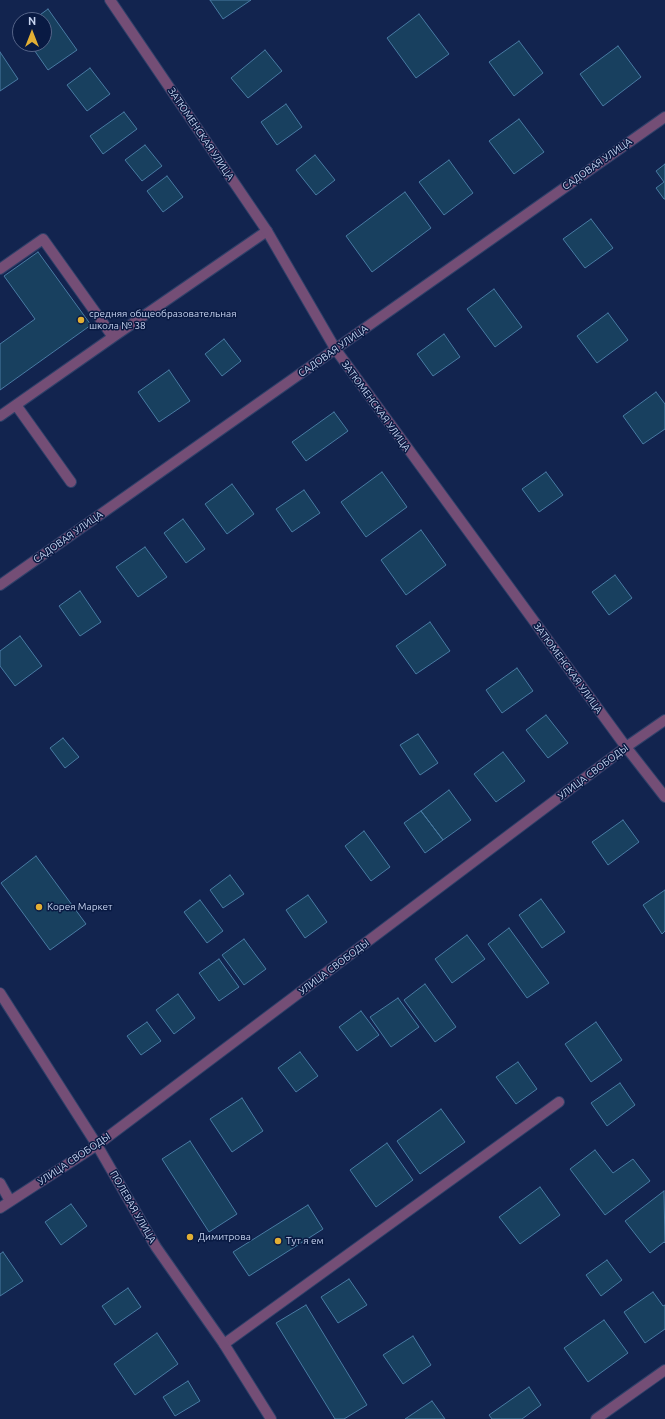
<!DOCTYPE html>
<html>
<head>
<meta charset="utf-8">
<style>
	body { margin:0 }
	#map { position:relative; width:665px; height:1419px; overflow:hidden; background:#12244f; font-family:Ubuntu,sans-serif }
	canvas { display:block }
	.north { position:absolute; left:12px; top:12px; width:40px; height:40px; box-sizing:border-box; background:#091a43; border:1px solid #556488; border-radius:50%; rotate:0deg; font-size:11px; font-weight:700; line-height:16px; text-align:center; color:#c6d3ef }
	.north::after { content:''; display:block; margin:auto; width:14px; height:18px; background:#e2af34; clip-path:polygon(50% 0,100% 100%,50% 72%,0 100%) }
</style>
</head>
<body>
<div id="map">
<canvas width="665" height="1419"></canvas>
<div class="north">N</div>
</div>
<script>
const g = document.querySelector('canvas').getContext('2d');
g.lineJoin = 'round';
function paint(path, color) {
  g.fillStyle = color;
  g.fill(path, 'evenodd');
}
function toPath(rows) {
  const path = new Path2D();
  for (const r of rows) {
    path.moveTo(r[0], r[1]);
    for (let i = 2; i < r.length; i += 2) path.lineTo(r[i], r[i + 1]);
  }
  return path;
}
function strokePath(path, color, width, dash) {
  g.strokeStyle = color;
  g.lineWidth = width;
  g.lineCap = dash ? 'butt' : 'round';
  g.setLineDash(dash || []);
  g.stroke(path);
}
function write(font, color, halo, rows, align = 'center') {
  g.font = font + ' Ubuntu,sans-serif';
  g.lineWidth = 3;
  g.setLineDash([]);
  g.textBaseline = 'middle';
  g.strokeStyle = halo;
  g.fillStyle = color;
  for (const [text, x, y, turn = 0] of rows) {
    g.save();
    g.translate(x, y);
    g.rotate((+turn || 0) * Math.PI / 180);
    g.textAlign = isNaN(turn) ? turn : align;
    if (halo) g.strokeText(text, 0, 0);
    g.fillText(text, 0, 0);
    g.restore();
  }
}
const building = toPath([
	[210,0,251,0,223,19,210,0],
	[48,9,77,50,48,70,30,44,44,44,44,20,33,20,48,9],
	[419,14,449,54,416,78,387,38,419,14],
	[519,41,543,73,514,96,489,62,519,41],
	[618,46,641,77,603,106,580,74,618,46],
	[265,50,282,71,248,98,231,78,265,50],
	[0,52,18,79,0,91,0,52],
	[90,68,110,94,87,111,67,85,90,68],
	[286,104,302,127,277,145,261,122,286,104],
	[124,112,137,129,103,154,90,136,124,112],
	[519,119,544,152,514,174,489,141,519,119],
	[145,145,162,166,142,181,125,160,145,145],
	[315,155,335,180,316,195,296,170,315,155],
	[449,160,473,193,444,215,419,182,449,160],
	[665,164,665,199,664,199,656,188,664,182,656,171,665,164],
	[167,176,183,197,163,212,147,191,167,176],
	[405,192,431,228,372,272,346,236,405,192],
	[591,219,613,248,585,268,563,239,591,219],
	[38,252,91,325,0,390,0,344,35,319,4,276,38,252],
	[494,289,522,327,495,347,467,309,494,289],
	[608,313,628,340,597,363,577,336,608,313],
	[444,334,460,357,433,376,417,354,444,334],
	[224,339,241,361,222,376,205,354,224,339],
	[169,370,190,401,159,422,138,392,169,370],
	[656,392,665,404,665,429,643,444,623,416,656,392],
	[334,412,348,431,306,461,292,442,334,412],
	[382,472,407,507,366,537,341,502,382,472],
	[546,472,563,495,539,512,522,489,546,472],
	[232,484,254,514,227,534,205,504,232,484],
	[304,490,320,513,292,532,276,509,304,490],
	[183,519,205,549,186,563,164,533,183,519],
	[421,530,446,565,406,595,381,560,421,530],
	[145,547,167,577,138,597,116,567,145,547],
	[615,575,632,598,609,615,592,592,615,575],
	[80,591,101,622,80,636,59,606,80,591],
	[430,622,450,651,416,674,396,646,430,622],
	[20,636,42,666,15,686,0,666,0,651,20,636],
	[517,668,533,691,502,713,486,690,517,668],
	[546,715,568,743,548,758,526,730,546,715],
	[418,734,438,763,420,775,400,745,418,734],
	[63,738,79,757,65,768,50,748,63,738],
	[503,752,525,781,496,802,474,774,503,752],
	[449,790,471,820,443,840,421,811,449,790],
	[421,811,443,840,425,853,404,823,421,811],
	[623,820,639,842,608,865,592,842,623,820],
	[364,831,390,867,371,881,345,846,364,831],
	[36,856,86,924,50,950,1,883,36,856],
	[230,875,244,894,223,908,210,890,230,875],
	[665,890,665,931,662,934,643,905,665,890],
	[308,895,327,922,305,938,286,910,308,895],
	[541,899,565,932,542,948,519,915,541,899],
	[200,900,223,931,207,943,184,912,200,900],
	[509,928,549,983,527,998,488,944,509,928],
	[467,935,485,959,452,983,435,959,467,935],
	[244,939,266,969,244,985,222,955,244,939],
	[219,959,239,987,219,1001,199,973,219,959],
	[425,984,456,1027,435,1042,404,1000,425,984],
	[178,994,195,1018,174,1034,156,1010,178,994],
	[398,998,419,1027,391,1047,370,1017,398,998],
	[361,1011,379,1035,357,1051,339,1027,361,1011],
	[147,1022,161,1041,141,1055,127,1036,147,1022],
	[596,1022,622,1060,591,1082,565,1044,596,1022],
	[300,1052,318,1076,296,1092,278,1068,300,1052],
	[518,1062,537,1089,516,1104,496,1077,518,1062],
	[620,1083,635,1105,607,1126,591,1103,620,1083],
	[242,1098,263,1131,232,1152,210,1119,242,1098],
	[441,1109,465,1142,420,1174,397,1141,441,1109],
	[190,1141,237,1214,209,1232,162,1159,190,1141],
	[387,1143,413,1180,376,1207,350,1170,387,1143],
	[595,1150,613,1173,633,1159,650,1181,605,1215,570,1169,595,1150],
	[540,1187,560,1215,520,1244,499,1217,540,1187],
	[664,1191,665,1243,664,1242,650,1253,625,1221,664,1191],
	[71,1204,87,1226,61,1245,45,1222,71,1204],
	[308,1205,323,1229,249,1276,233,1252,308,1205],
	[3,1252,23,1281,0,1296,0,1254,3,1252],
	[607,1260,622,1280,601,1296,586,1275,607,1260],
	[349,1279,367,1305,338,1323,321,1297,349,1279],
	[128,1288,141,1307,115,1325,102,1306,128,1288],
	[653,1292,663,1306,665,1305,665,1329,645,1343,624,1312,653,1292],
	[306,1305,367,1405,344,1419,335,1419,276,1323,306,1305],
	[604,1320,628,1353,588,1382,564,1348,604,1320],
	[157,1333,178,1364,135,1395,114,1364,157,1333],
	[413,1336,431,1365,403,1384,383,1355,413,1336],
	[188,1381,200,1401,175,1416,163,1397,188,1381],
	[529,1387,541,1405,522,1419,492,1419,489,1415,529,1387],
	[432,1401,445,1419,405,1419,432,1401]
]);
paint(building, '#18405f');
strokePath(building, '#497ba3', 1);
const service = toPath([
	[0,269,43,239,113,337,0,416],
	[113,337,267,231],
	[16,405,71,482],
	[0,1183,10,1201],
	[224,1344,559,1102]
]);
const minor = toPath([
	[110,0,267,231,336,350,626,747,665,797],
	[0,585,665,117],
	[0,1208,97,1145,626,747,665,720],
	[596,1419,665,1370]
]);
const tertiary = toPath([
	[0,993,97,1145,156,1247,224,1344,271,1419]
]);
strokePath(service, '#2f4069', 12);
strokePath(minor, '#2f4069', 12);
strokePath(tertiary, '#2f4069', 12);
strokePath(service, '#744e76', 10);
strokePath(minor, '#744e76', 10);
strokePath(tertiary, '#744e76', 10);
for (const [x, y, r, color] of [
	[81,320,4,"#e2af34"],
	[39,907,4,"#e2af34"],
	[190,1237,4,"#e2af34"],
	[278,1241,4,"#e2af34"]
]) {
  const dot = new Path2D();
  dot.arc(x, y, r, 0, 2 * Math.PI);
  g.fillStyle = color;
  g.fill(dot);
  strokePath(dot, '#091a43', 1.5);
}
write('10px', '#c6d3ef', '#091a43', [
	["ЗАТЮМЕНСКАЯ УЛИЦА",201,134,56],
	["САДОВАЯ УЛИЦА",597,164,-35],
	["САДОВАЯ УЛИЦА",333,351,-35],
	["ЗАТЮМЕНСКАЯ УЛИЦА",376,406,54],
	["САДОВАЯ УЛИЦА",68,537,-35],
	["ЗАТЮМЕНСКАЯ УЛИЦА",568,668,54],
	["УЛИЦА СВОБОДЫ",593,772,-37],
	["УЛИЦА СВОБОДЫ",334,967,-37],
	["УЛИЦА СВОБОДЫ",74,1159,-34],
	["ПОЛЕВАЯ УЛИЦА",133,1207,60]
]);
write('10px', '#c6d3ef', '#091a43', [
	["средняя общеобразовательная",89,314],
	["школа № 38",89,326],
	["Корея Маркет",47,907],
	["Димитрова",198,1237],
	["Тут я ем",286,1241]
], 'left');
</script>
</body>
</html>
